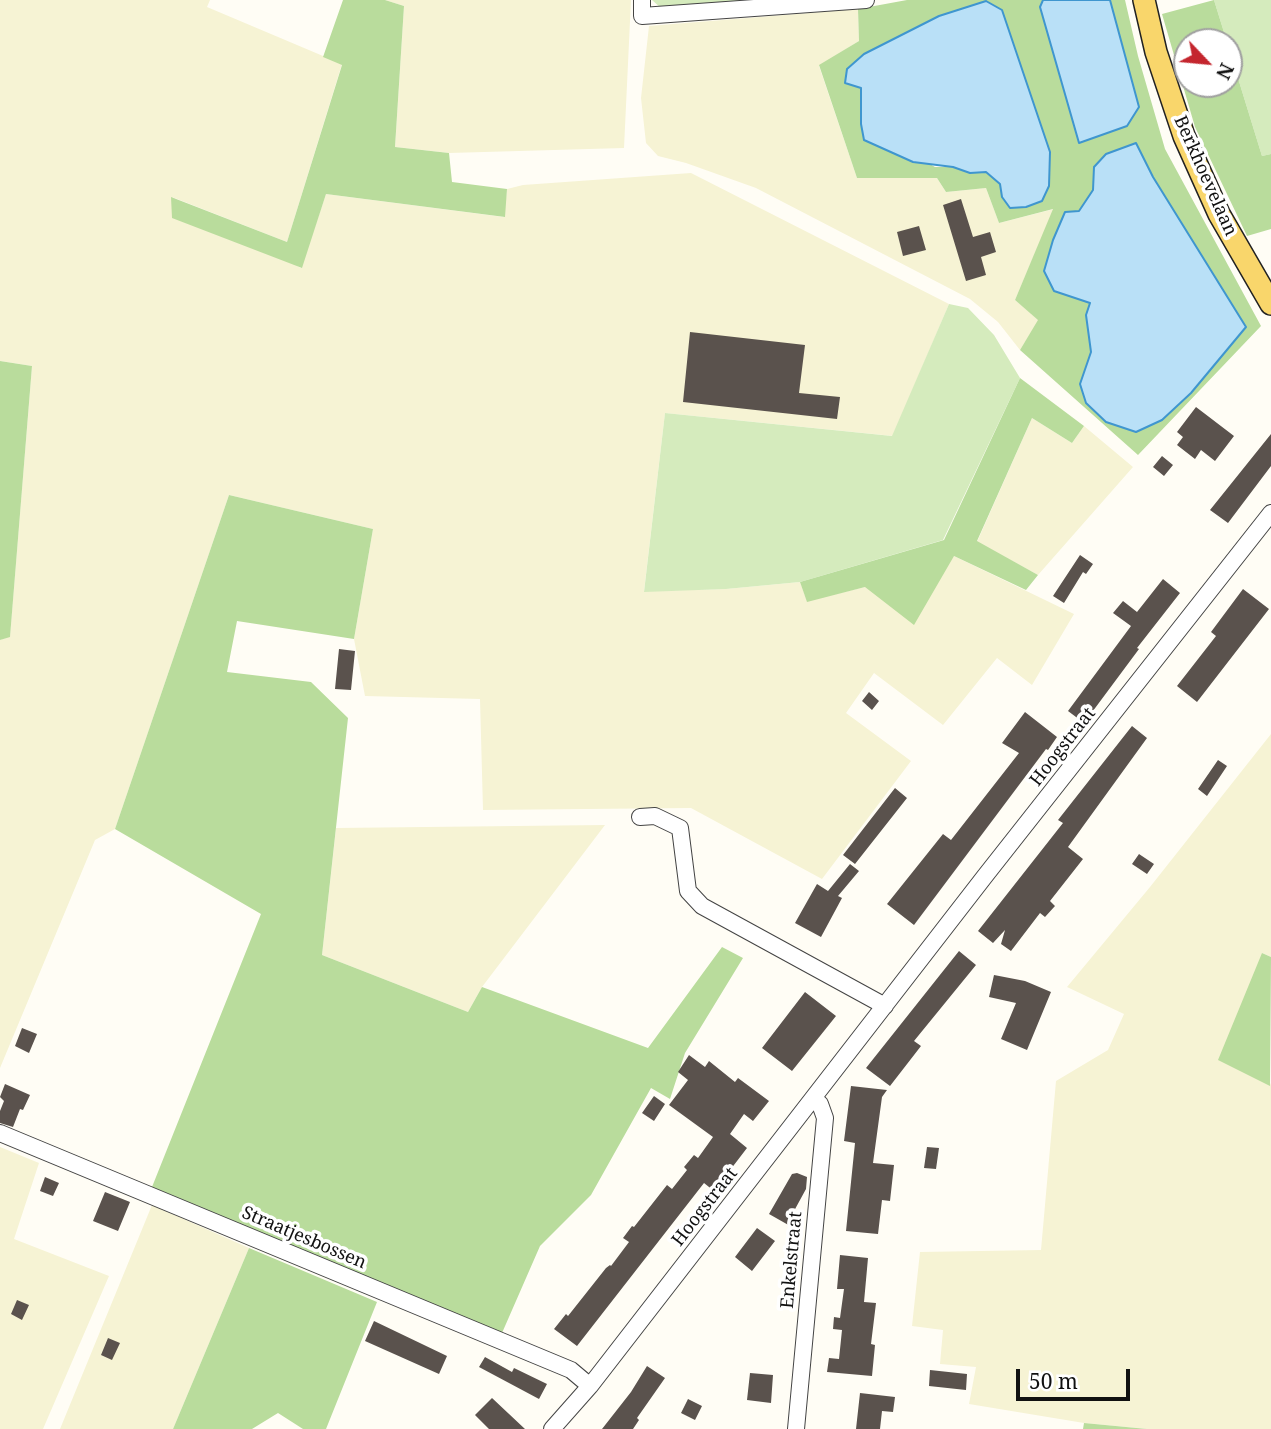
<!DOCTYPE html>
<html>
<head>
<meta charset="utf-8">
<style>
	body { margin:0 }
	#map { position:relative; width:1271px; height:1429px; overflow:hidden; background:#fffdf5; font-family:"Noto Serif",serif }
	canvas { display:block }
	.north { position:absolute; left:1173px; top:28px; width:70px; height:70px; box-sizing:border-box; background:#fff; border:2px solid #a0a0a0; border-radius:50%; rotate:116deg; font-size:19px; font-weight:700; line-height:28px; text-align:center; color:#111 }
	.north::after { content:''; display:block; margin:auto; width:24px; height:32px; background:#c4262e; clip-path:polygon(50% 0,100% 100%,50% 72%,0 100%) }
	.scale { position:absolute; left:1016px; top:1369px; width:114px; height:32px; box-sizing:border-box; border:4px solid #111; border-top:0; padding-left:9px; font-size:21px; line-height:24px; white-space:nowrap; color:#111; -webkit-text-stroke:5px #fff; paint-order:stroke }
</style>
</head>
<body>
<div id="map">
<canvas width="1271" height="1429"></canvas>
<div class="north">N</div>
<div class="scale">50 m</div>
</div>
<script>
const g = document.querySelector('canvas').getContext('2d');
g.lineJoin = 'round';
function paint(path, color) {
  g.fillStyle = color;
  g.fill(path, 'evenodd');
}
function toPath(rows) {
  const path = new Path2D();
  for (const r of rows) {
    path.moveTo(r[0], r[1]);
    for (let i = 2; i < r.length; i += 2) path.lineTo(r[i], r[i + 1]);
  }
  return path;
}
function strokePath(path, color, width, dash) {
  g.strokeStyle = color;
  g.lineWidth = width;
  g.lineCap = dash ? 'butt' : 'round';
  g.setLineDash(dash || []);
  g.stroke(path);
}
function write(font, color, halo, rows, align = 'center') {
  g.font = font + ' "Noto Serif",serif';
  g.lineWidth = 7;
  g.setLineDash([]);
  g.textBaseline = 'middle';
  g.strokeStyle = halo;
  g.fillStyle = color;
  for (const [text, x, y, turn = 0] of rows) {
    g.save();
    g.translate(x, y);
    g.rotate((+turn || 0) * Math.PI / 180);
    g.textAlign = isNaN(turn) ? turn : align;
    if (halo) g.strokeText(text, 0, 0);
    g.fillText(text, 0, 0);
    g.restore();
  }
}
paint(toPath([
	[0,0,210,0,207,7,342,64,287,242,172,197,301,268,326,194,504,217,507,189,523,185,691,173,949,304,893,436,665,413,644,591,726,589,800,582,807,601,865,587,954,556,1074,614,1032,685,997,658,943,725,874,673,846,713,911,761,822,879,691,808,483,810,480,699,365,696,354,639,373,529,229,495,115,829,95,840,0,1068,0,640,10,636,32,366,0,361],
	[385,0,631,0,624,148,449,153,395,147,404,6],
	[858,9,859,41,819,66,857,178,937,178,946,192,986,188,999,223,1054,209,1015,300,1039,320,1020,350,998,322,970,299,756,188,686,163,658,156,646,143,641,98,649,26],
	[1032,418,1072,443,1084,426,1133,467,1038,575,977,542],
	[1271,734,1271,957,1262,953,1270,1085,1271,1083,1271,1429,1147,1429,1084,1423,969,1404,976,1367,940,1364,943,1330,912,1326,920,1252,1041,1250,1056,1081,1108,1050,1124,1014,1067,987,1150,887],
	[605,825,482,987,468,1012,322,955,336,828],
	[0,1147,39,1163,14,1239,109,1276,43,1429,0,1429],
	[152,1205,249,1248,173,1429,60,1429]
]), '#f6f3d4');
paint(toPath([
	[652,0,782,0,662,9],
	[1214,0,1271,0,1271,154,1262,156,1229,49,1229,42,1227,42],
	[949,304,968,308,994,335,1020,378,943,540,800,582,726,589,644,592,665,413,892,436]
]), '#d5ebbd');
paint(toPath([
	[343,0,385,0,404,6,395,147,449,153,452,182,507,189,505,217,326,194,302,268,172,218,171,197,287,242,342,65,323,57],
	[907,0,1043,0,1040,7,1080,143,1139,107,1110,0,1125,0,1138,56,1165,149,1261,326,1138,455,1020,350,1038,320,1015,300,1053,209,999,223,986,188,946,192,937,178,857,178,819,65,859,41,858,9],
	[985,1,1002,10,1015,53,1002,197,1000,184,986,172,970,173,953,167,935,167,861,124,861,87,845,83,847,69,864,54,939,16],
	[1136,143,1153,177,1080,384,1091,352,1090,303,1054,291,1044,271,1053,240,1065,212,1079,211,1093,190],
	[1214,0,1227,42,1187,42,1187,84,1229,84,1229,49,1262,156,1271,154,1271,229,1247,236,1195,127,1162,14],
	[0,361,32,366,10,637,0,640],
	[1020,378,1084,426,1072,443,1032,418,977,541,1038,575,1026,590,954,556,914,625,865,587,807,602,800,582,944,540],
	[229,495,373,529,354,639,237,621,227,672,311,682,348,718,322,955,468,1012,482,987,648,1048,722,947,743,958,685,1053,670,1099,651,1088,591,1195,540,1246,502,1333,152,1187,261,914,115,829],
	[1262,953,1271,957,1270,1086,1218,1060],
	[249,1248,377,1302,326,1429,303,1429,278,1413,252,1429,173,1429],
	[1084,1423,1147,1429,1083,1429]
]), '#b9dc9c');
const water = toPath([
	[1043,0,1110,0,1139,107,1127,126,1079,143,1040,7,1043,0],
	[986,1,1002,10,1050,152,1049,186,1042,201,1026,207,1010,208,1002,197,1000,184,986,172,970,173,953,167,913,162,864,140,861,124,861,88,845,83,847,69,864,54,939,16,986,1],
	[1136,143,1153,177,1246,327,1191,393,1162,420,1136,432,1106,422,1086,403,1080,384,1091,352,1086,315,1090,303,1054,291,1044,271,1053,240,1065,212,1079,211,1093,190,1094,167,1106,154,1136,143]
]);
paint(water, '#b9e0f7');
strokePath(water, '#3f96cf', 2);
paint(toPath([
	[961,199,973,237,990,232,996,252,981,257,986,275,966,281,943,205],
	[919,226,926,250,903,256,897,232],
	[690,332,805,345,799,393,840,397,837,419,683,402],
	[1196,407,1234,436,1215,461,1201,450,1195,459,1177,445,1183,437,1177,432],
	[1271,434,1271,466,1228,523,1210,510],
	[1162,456,1173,465,1164,476,1153,467],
	[1080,555,1093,564,1086,574,1083,572,1064,603,1053,596],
	[1163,579,1180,593,1137,648,1139,649,1084,723,1068,711,1131,626,1113,613,1123,601,1137,612],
	[1243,589,1269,609,1197,702,1177,686,1216,636,1211,632],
	[339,649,355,651,351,690,335,689],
	[869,692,879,701,872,710,862,701],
	[1025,712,1057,737,1048,750,1046,749,914,925,887,904,943,834,951,840,1019,753,1002,743],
	[1132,726,1147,738,1068,847,1083,859,1050,901,1055,906,1045,917,1040,913,1011,951,1001,944,1005,930,993,943,978,931,1063,823,1058,820],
	[1218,760,1227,766,1207,796,1198,789],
	[895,788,907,798,855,864,843,855],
	[1139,854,1154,864,1147,874,1132,864],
	[850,864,859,871,838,896,842,898,821,937,795,923,817,884,828,891],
	[959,951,976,965,914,1041,921,1046,890,1086,866,1068],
	[994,975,1025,981,1051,992,1027,1050,1001,1039,1016,1003,989,997],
	[805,992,836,1016,792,1071,762,1048],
	[22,1028,37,1034,29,1053,15,1046],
	[689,1055,705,1067,709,1061,735,1082,738,1078,769,1101,753,1121,744,1114,730,1134,747,1148,724,1178,714,1191,704,1183,577,1346,554,1329,566,1314,568,1316,606,1268,610,1265,611,1266,629,1242,623,1238,632,1226,634,1227,667,1185,672,1189,687,1170,684,1167,694,1155,698,1158,713,1137,669,1105,688,1080,678,1072],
	[5,1084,30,1095,23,1110,20,1109,13,1127,0,1123,0,1111,4,1101,0,1097],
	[851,1086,887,1090,882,1097,873,1163,894,1165,890,1201,882,1200,878,1234,846,1231,855,1143,844,1141],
	[654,1096,665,1104,654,1121,642,1113],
	[927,1147,939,1148,936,1169,924,1168],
	[797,1173,807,1177,806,1189,794,1211,800,1215,799,1231,769,1214,792,1174],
	[45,1177,59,1183,53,1196,40,1191],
	[105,1192,130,1202,118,1231,93,1221],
	[757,1228,775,1241,752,1271,735,1257],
	[840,1255,868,1258,864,1302,876,1303,871,1344,875,1345,872,1376,827,1372,829,1358,839,1359,842,1330,833,1329,834,1317,840,1318,844,1289,837,1289],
	[17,1300,29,1305,22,1320,11,1314],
	[374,1321,447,1356,439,1374,365,1341],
	[108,1338,120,1343,112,1360,101,1355],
	[485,1357,512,1372,514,1368,547,1384,539,1399,479,1367],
	[647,1366,665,1378,637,1418,639,1420,633,1429,602,1429,631,1392],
	[930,1370,967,1374,966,1390,929,1386],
	[750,1373,773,1375,771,1403,747,1400],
	[860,1393,895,1397,893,1412,882,1411,880,1429,856,1429],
	[492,1398,525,1429,489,1429,475,1415],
	[688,1399,702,1406,695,1420,681,1413]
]), '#5a524d');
const minor = toPath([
	[642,0,642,16,866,0],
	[640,817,655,816,680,828,688,891,702,906,885,1006],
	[0,1133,571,1370,590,1386],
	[552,1429,590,1386,985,876,1271,513],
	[796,1429,825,1118,820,1104,814,1099]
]);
const major = toPath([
	[1144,0,1156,52,1184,136,1219,214,1271,304]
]);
strokePath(minor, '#444', 18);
strokePath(major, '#222', 24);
strokePath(minor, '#fff', 16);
strokePath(major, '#f9d66b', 21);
write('18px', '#111', '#fff', [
	["Berkhoevelaan",1205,176,66],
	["Hoogstraat",1063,747,-52],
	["Hoogstraat",705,1207,-52],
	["Straatjesbossen",304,1238,23],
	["Enkelstraat",792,1260,-85]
]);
</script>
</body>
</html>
